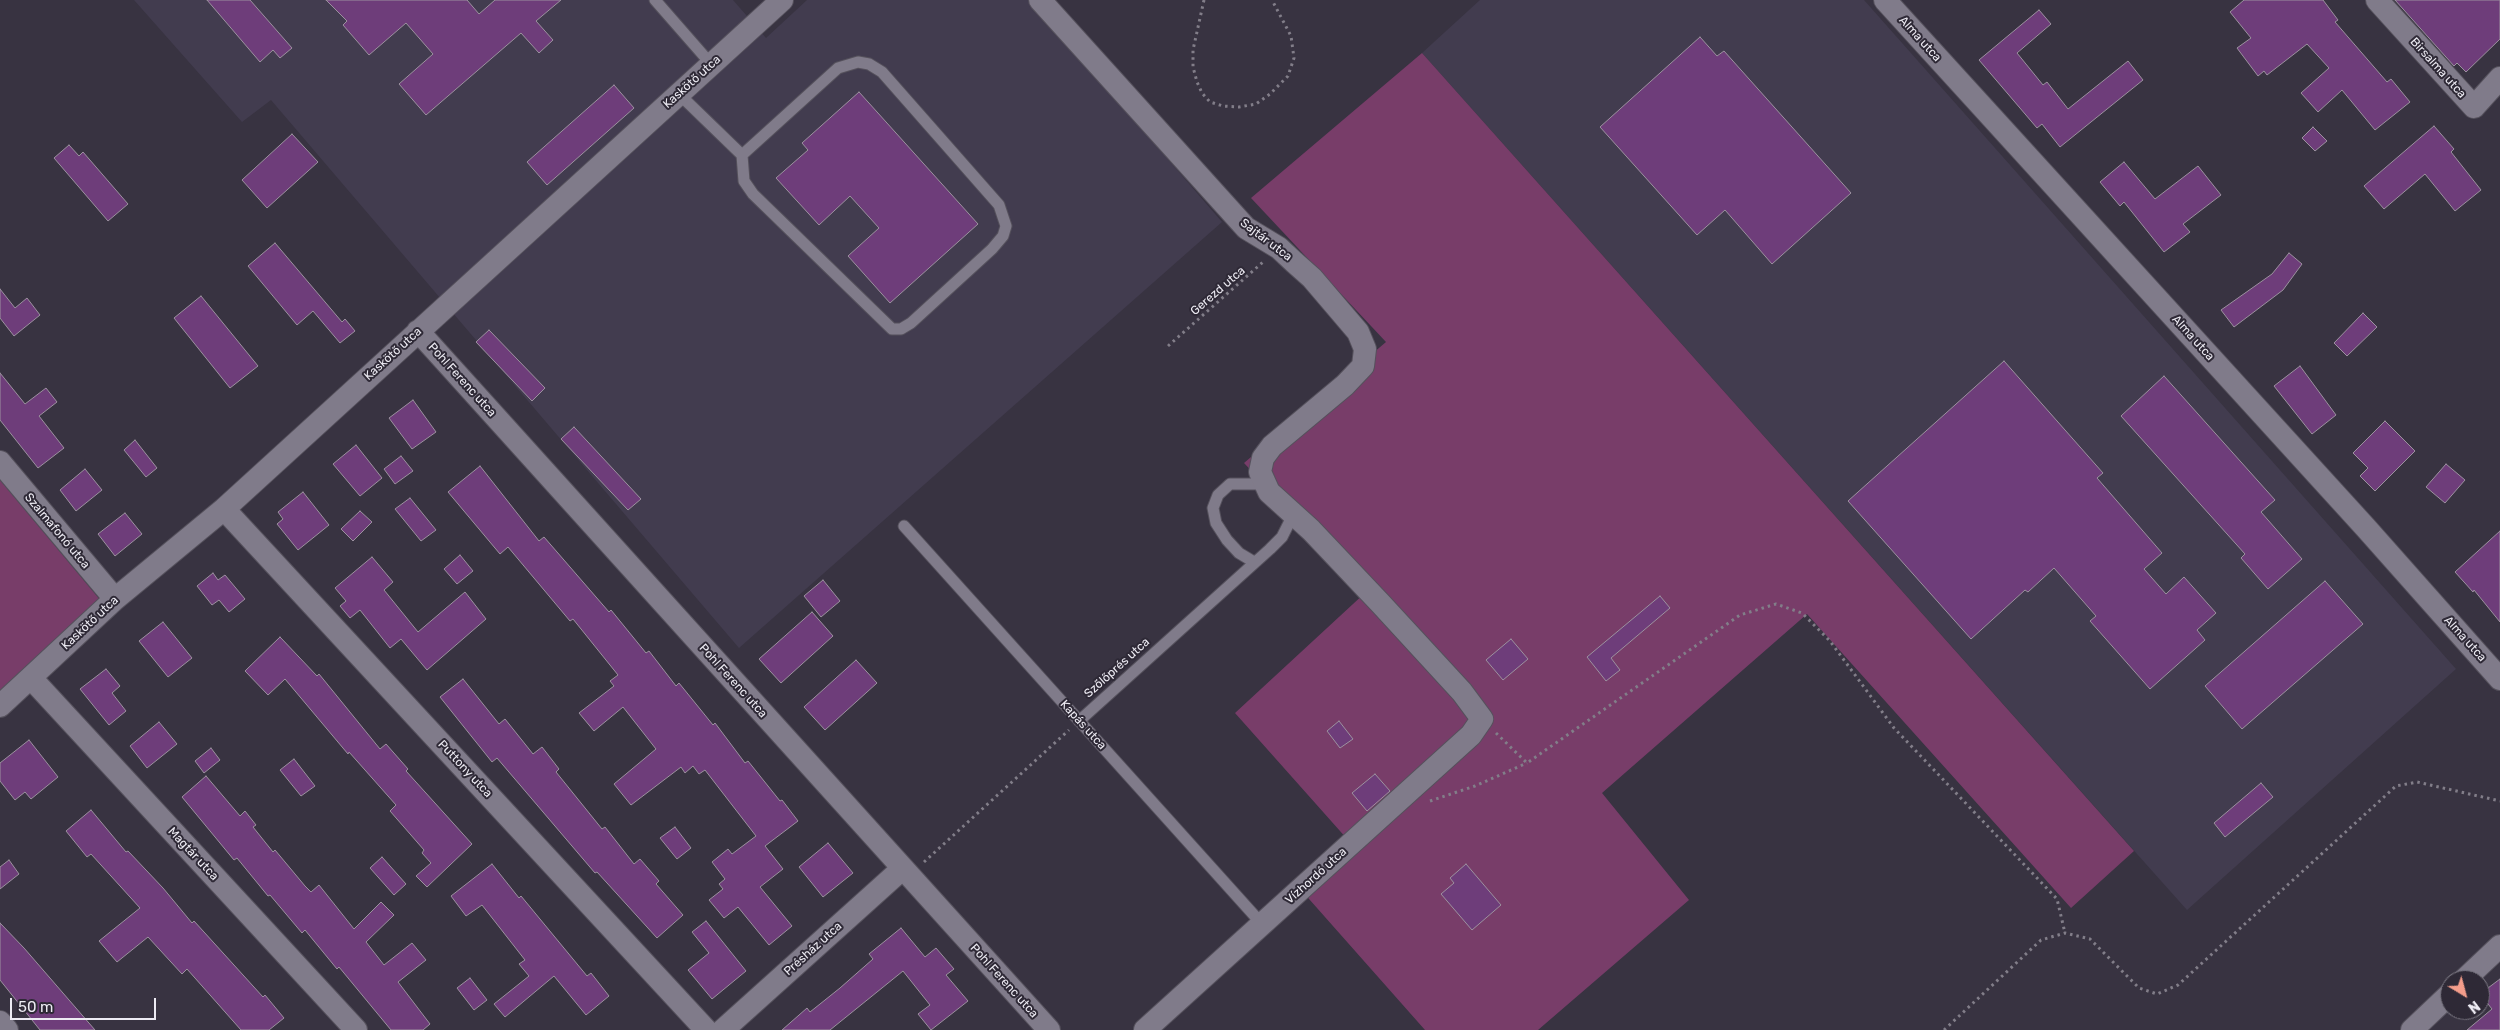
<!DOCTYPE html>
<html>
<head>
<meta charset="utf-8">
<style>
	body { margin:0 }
	#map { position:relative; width:2500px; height:1030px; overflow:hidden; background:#383341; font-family:Rubik,sans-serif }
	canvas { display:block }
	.north { position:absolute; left:2440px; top:970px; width:50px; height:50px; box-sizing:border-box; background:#2e2936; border:1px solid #7a7782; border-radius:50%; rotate:143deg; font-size:14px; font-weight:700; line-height:20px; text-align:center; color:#edebf3 }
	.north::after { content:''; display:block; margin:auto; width:18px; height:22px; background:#f49d8b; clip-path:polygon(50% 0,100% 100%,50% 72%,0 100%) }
	.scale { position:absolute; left:10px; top:998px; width:146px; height:22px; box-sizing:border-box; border:2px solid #edebf3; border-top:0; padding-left:6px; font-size:15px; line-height:18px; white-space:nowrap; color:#edebf3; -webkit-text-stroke:4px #2e2936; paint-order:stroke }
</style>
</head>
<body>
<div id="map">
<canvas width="2500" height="1030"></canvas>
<div class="north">N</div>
<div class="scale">50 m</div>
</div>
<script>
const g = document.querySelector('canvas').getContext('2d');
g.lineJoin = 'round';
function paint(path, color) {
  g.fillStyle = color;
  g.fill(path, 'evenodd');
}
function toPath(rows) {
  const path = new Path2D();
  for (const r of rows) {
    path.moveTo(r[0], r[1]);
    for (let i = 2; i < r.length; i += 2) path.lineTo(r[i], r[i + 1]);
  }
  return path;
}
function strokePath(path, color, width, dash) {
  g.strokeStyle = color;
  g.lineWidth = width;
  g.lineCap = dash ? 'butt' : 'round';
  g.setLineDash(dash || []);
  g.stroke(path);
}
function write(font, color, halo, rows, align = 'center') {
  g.font = font + ' Rubik,sans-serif';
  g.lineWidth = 4;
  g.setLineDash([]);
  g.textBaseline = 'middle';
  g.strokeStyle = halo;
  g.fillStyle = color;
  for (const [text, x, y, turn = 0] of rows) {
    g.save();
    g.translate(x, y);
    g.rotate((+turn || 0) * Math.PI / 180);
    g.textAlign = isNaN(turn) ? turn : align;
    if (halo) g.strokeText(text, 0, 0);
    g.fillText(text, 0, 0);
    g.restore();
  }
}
paint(toPath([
	[134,0,733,0,766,38,807,0,1031,0,1222,222,739,648,271,100,242,122],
	[1480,0,1864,0,2456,669,2187,910,1422,53]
]), '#423c4f');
paint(toPath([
	[1422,53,2134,851,2071,908,1807,614,1602,793,1689,900,1538,1030,1425,1030,1294,882,1348,840,1235,713,1366,592,1244,463,1386,342,1251,198],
	[0,480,106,607,0,701]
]), '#783d69');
const building = toPath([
	[207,0,250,0,292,48,280,58,273,50,260,62,207,0],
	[326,0,467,0,479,14,495,0,561,0,536,21,553,40,539,53,521,33,426,115,399,84,433,54,406,23,369,55,343,25,347,21,326,0],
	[2244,0,2323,0,2338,20,2335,22,2387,82,2391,79,2410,102,2375,130,2342,90,2318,112,2301,93,2329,68,2307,44,2267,75,2264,71,2258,76,2237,48,2251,38,2230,12,2244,0],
	[2395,0,2500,0,2500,39,2466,72,2457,63,2454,66,2395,0],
	[2039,10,2051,24,2017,53,2043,85,2047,82,2068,109,2128,61,2143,80,2060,147,2042,124,2037,128,1979,60,2039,10],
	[1700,37,1717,56,1724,51,1851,193,1772,264,1725,210,1697,235,1600,127,1700,37],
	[614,85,634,108,547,185,527,162,614,85],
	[859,92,978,224,890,303,848,256,879,228,850,196,819,225,776,178,808,150,802,143,859,92],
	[2434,126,2454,149,2451,152,2481,190,2455,211,2425,174,2384,209,2364,186,2434,126],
	[2313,127,2327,141,2315,151,2302,138,2313,127],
	[292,134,318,162,267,208,242,180,292,134],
	[69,145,79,156,83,152,128,204,108,221,54,158,69,145],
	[2124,162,2155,199,2198,166,2221,195,2183,224,2190,232,2164,252,2124,202,2120,206,2100,182,2124,162],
	[275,243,342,322,345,319,355,331,340,343,313,311,297,325,248,266,275,243],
	[2289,253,2302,264,2283,290,2234,327,2221,310,2272,274,2289,253],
	[0,289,15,308,27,298,40,315,14,336,0,318,0,289],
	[201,296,258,366,230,388,174,318,201,296],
	[2363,313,2377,327,2347,356,2334,343,2363,313],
	[489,330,545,388,532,401,476,342,489,330],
	[2004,361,2103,473,2097,478,2162,553,2144,569,2166,594,2184,577,2216,613,2197,630,2205,640,2150,689,2090,621,2096,616,2054,568,2028,592,2025,590,1971,639,1848,501,2004,361],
	[2300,366,2336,415,2312,434,2274,386,2300,366],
	[0,373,25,404,46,388,57,402,39,416,64,448,38,468,0,420,0,373],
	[2164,376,2275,500,2261,512,2302,559,2268,589,2241,558,2245,554,2121,416,2164,376],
	[413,400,436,432,412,449,389,418,413,400],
	[2385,421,2415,451,2375,491,2360,476,2368,468,2353,453,2385,421],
	[574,427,641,499,628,510,561,439,574,427],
	[135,440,157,468,146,477,124,450,135,440],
	[356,445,382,478,360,496,333,464,356,445],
	[401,456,413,471,395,484,384,469,401,456],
	[2446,464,2465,480,2445,503,2426,487,2446,464],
	[480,466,539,541,544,537,609,612,611,610,646,653,649,651,676,686,679,683,713,725,715,723,745,763,748,761,780,801,782,800,798,821,765,846,783,869,760,887,792,926,769,945,738,907,724,918,709,900,723,889,719,884,725,879,712,862,728,849,732,854,756,836,705,770,699,774,693,766,685,773,681,767,631,805,614,784,656,749,623,707,594,731,579,713,614,686,610,681,618,675,573,619,570,621,508,547,500,554,448,492,480,466],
	[85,469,102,490,76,511,60,490,85,469],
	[303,492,329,525,298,550,277,524,283,519,278,512,303,492],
	[410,498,436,530,421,541,395,509,410,498],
	[360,511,372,522,353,541,341,529,360,511],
	[125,513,142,534,115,556,98,534,125,513],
	[2500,531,2500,622,2474,590,2473,592,2455,572,2500,531],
	[460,555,473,571,457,584,444,569,460,555],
	[372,557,393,582,384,590,418,632,465,592,486,619,427,670,401,639,390,648,360,610,350,618,340,606,346,601,335,588,372,557],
	[213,573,218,580,225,575,245,599,229,612,219,600,212,605,197,586,213,573],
	[823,580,840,601,821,617,804,596,823,580],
	[2325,581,2363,624,2242,729,2205,686,2325,581],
	[1660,596,1670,608,1611,658,1620,670,1606,681,1587,657,1660,596],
	[812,612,833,636,781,683,759,659,812,612],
	[163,622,192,658,168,677,139,641,163,622],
	[280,637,317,676,319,674,380,749,386,744,408,769,406,771,472,844,427,887,416,876,431,863,422,853,424,850,390,811,396,805,349,752,348,754,285,679,268,695,245,671,280,637],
	[1511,639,1528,659,1503,680,1486,660,1511,639],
	[856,660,877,683,825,730,804,707,856,660],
	[106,669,120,686,112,693,126,711,109,725,80,689,106,669],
	[463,679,499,724,505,719,533,754,542,747,559,769,556,772,602,829,605,827,634,864,640,859,659,881,656,884,683,915,657,938,597,872,595,873,497,758,492,762,440,697,463,679],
	[1339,721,1353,739,1340,748,1327,731,1339,721],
	[159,722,177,744,147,768,130,746,159,722],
	[29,740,58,777,31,799,25,792,15,800,0,781,0,763,29,740],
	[211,748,220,760,204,773,195,761,211,748],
	[294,759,315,786,301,796,280,770,294,759],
	[1375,774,1390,791,1367,811,1352,793,1375,774],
	[206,776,240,816,245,811,256,825,253,827,273,852,275,850,305,886,311,892,319,885,354,929,381,902,394,915,366,942,384,965,412,943,426,960,398,982,430,1024,423,1030,391,1030,339,967,337,969,305,930,302,933,270,895,268,896,237,858,234,860,182,797,206,776],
	[2261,783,2273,797,2225,837,2214,823,2261,783],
	[91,810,126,852,128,851,163,888,192,923,194,921,263,997,265,995,284,1018,269,1030,241,1030,187,969,182,974,148,937,117,962,99,941,140,908,91,854,87,857,66,831,91,810],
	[675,827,691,848,677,859,660,838,675,827],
	[828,843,853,873,823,897,799,867,828,843],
	[382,857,406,884,394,895,370,868,382,857],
	[9,860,19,874,0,889,0,867,9,860],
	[492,864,519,898,521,896,587,976,591,973,609,996,586,1015,554,976,505,1017,494,1004,529,976,519,964,525,960,482,905,466,916,451,896,492,864],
	[1466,864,1501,905,1472,930,1441,894,1454,883,1450,878,1466,864],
	[706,921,746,971,712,999,688,970,709,953,692,932,706,921],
	[0,923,24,948,95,1030,40,1030,0,980,0,923],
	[901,928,925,957,936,948,954,969,946,975,968,1001,931,1030,918,1014,930,1005,903,971,830,1030,782,1030,807,1008,810,1012,840,988,873,959,869,954,901,928],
	[470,978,487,1000,474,1010,457,988,470,978],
	[2500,979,2500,1030,2467,1030,2492,1009,2480,994,2500,979]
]);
paint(building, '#6e3d7a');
strokePath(building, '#9c919f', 1);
const service = toPath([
	[655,0,711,64],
	[679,94,742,155,744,181,753,194,892,329,901,329,911,323,992,249,1003,236,1006,226,999,205,882,72,869,64,858,62,838,68,742,155],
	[904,526,1262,924],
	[1254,562,1239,553,1227,540,1216,523,1213,508,1218,495,1230,484,1265,484],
	[1079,721,1270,549,1282,537,1293,515]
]);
const minor = toPath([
	[1040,0,1246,228,1279,248,1294,262,1312,278,1358,332,1365,349,1363,366,1345,385,1272,446,1263,458,1260,472,1269,492,1311,530,1381,604,1462,692,1482,719,1471,735,1145,1030],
	[1885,0,2366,528,2500,679],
	[2377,0,2474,107,2500,78],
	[418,331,1049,1030],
	[0,462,115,599],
	[224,509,706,1030],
	[31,678,356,1030],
	[0,706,115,599,224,509,782,0],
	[2464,980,2500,946],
	[0,1022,7,1030],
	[723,1030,902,869],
	[2412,1030,2450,994]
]);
strokePath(service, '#55515c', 13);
strokePath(minor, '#55515c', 24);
strokePath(toPath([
	[1204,0,1193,50,1193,67,1197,82,1202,93,1210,102,1223,106,1239,107,1256,104,1270,94,1288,76,1294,58,1291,36,1272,0],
	[1168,346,1263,262],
	[1496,733,1527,763,1740,615,1776,604,1802,613,1830,641,1894,728,2057,899,2065,933],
	[1430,801,1475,786,1527,763],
	[924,862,1069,730],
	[1944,1030,2041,940,2065,933,2090,939,2139,988,2157,994,2178,985,2396,786,2417,782,2500,801]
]), '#827e89', 3, [2.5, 4]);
strokePath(service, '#807b8a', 11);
strokePath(minor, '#807b8a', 22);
write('12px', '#edebf3', '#2e2936', [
	["Alma utca",1920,39,48],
	["Birsalma utca",2438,68,48],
	["Kaskötő utca",692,82,-42],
	["Sajtár utca",1266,240,37],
	["Gerezd utca",1218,291,-41],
	["Alma utca",2193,338,48],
	["Kaskötő utca",393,354,-42],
	["Pohl Ferenc utca",462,380,48],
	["Szalmafonó utca",57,531,50],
	["Kaskötő utca",90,623,-43],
	["Alma utca",2465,639,48],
	["Szőlőprés utca",1117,668,-42],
	["Pohl Ferenc utca",733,681,48],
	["Kapás utca",1083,725,48],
	["Puttony utca",465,769,47],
	["Magtár utca",193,854,47],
	["Vízhordó utca",1316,876,-42],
	["Présház utca",813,949,-42],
	["Pohl Ferenc utca",1004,981,48]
]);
</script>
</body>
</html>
